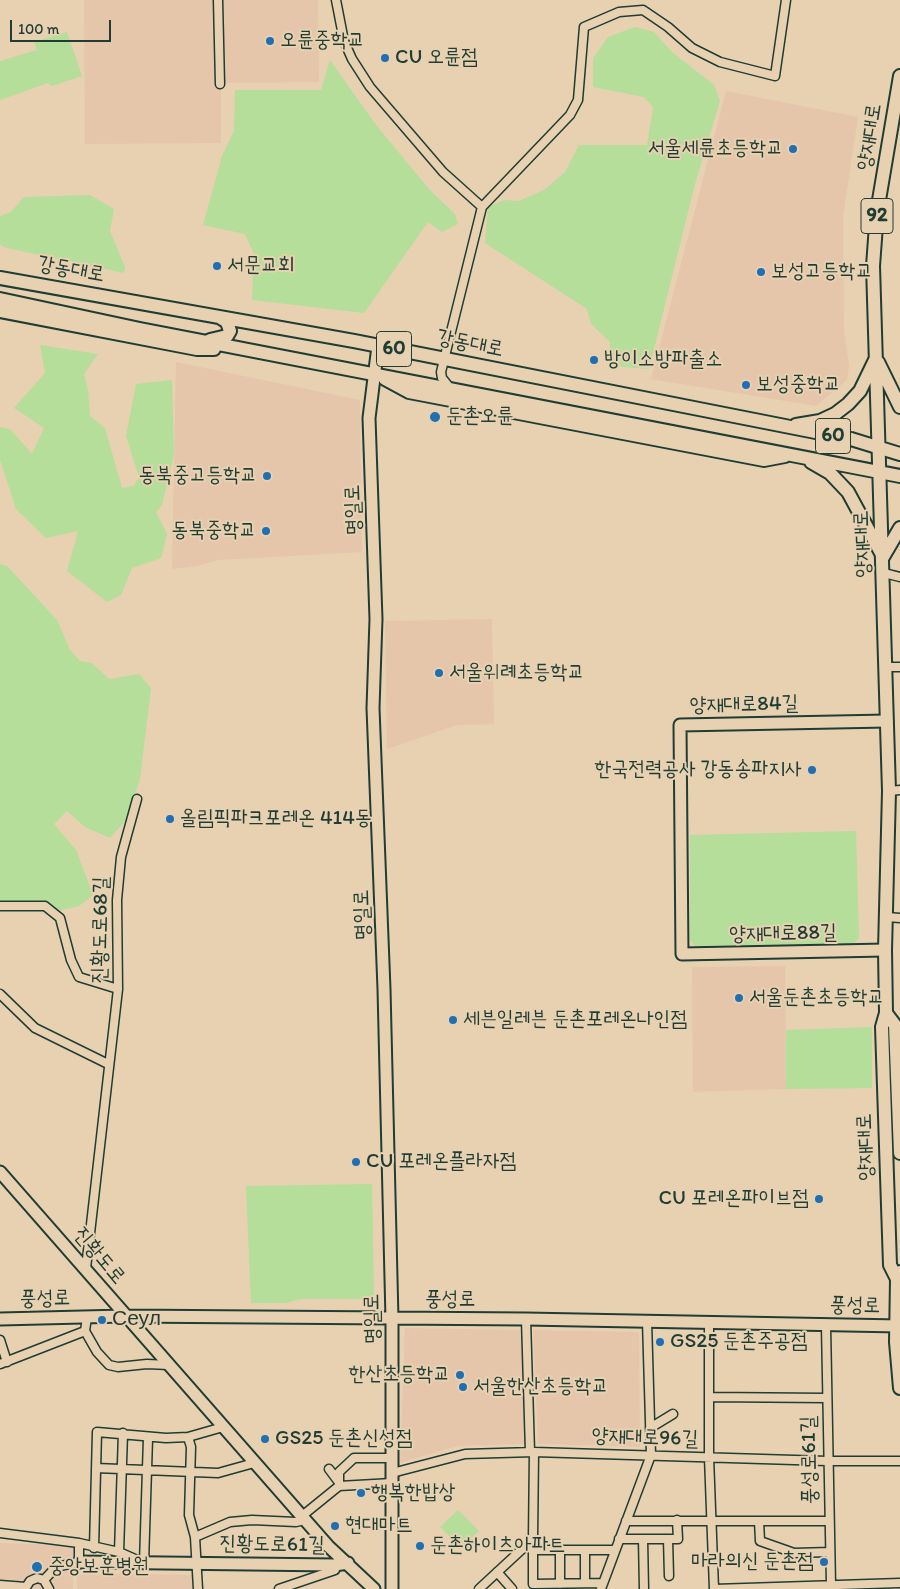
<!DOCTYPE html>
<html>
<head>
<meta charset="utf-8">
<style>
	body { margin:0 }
	#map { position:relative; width:900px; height:1589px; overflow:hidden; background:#e7d1b1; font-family:Itim,sans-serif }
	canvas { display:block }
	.scale { position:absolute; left:10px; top:20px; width:101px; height:22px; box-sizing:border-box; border:2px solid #1f3d34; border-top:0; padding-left:6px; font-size:15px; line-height:18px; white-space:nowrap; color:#1f3d34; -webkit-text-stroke:4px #e7d1b1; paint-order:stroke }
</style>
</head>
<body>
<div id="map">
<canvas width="900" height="1589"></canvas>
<div class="scale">100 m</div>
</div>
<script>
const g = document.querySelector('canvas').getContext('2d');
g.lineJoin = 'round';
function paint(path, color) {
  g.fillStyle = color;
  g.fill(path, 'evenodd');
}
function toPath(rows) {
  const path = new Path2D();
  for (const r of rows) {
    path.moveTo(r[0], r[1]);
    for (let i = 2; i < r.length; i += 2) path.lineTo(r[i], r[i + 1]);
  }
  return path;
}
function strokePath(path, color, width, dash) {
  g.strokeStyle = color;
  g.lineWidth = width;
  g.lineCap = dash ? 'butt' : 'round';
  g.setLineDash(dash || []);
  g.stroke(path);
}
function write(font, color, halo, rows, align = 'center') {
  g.font = font + ' Itim,"Poor Story",sans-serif';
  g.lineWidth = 4;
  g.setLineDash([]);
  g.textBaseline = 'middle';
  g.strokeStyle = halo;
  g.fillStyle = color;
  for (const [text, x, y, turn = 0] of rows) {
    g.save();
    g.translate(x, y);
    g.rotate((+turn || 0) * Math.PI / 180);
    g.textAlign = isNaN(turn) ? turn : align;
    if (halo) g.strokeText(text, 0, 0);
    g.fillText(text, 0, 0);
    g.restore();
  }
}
paint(toPath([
	[84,0,318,0,319,82,221,83,221,143,85,144],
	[726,91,858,117,843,217,844,328,849,367,847,380,816,406,651,379],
	[176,362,360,400,362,552,218,560,198,566,172,569],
	[492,619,494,724,457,725,387,749,385,621],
	[785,966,786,1089,693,1092,692,967],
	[405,1328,522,1330,527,1444,457,1446,400,1463],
	[533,1330,639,1332,640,1447,538,1444],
	[0,1543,74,1545,73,1589,0,1589],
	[77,1573,196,1575,195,1589,77,1589]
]), '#e6c6ab');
paint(toPath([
	[635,27,654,32,672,52,714,85,720,101,695,184,649,369,622,367,609,357,610,342,591,324,587,309,485,243,488,207,504,200,519,201,544,190,565,172,579,145,647,145,653,107,644,97,593,87,593,58,608,37],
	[67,32,82,76,52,86,48,83,0,100,0,61,37,50,34,42],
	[330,60,376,125,430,190,455,214,458,224,442,232,428,222,364,313,252,300,254,254,245,234,203,225,222,156,234,131,235,90,321,90],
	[90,195,114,209,110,231,125,267,124,273,3,247,0,244,0,216,11,212,24,197],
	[40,345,98,354,84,374,88,390,90,416,105,428,122,488,134,486,139,477,126,436,136,384,172,380,174,454,162,505,156,512,167,534,161,558,132,568,121,595,107,602,67,571,78,531,46,538,16,509,0,460,0,427,10,429,32,454,44,428,14,408,45,373],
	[0,564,7,566,57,620,70,650,80,661,92,663,109,679,139,674,151,688,140,779,126,820,110,838,85,827,67,811,54,824,76,850,93,895,79,906,56,911,38,902,0,901],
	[856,831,859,937,853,945,696,948,690,939,690,835],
	[872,1027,872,1088,786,1089,786,1030],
	[372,1184,374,1294,369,1299,301,1299,286,1303,251,1303,246,1186],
	[458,1510,479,1531,461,1548,440,1527]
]), '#b4de9a');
const street = toPath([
	[218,0,220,84],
	[336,0,344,41,352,59,370,87,443,172,482,207,441,372,442,378,450,388],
	[482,207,570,115,578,100,584,27,619,12,643,10,668,27,692,48,720,62,775,76,786,0],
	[884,573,900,577],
	[886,667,900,667],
	[889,791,900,790],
	[0,906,45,906,60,918,71,960,79,977,118,989],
	[887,917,900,918],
	[0,994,35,1028,108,1064],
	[86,1268,118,989,117,900,121,857,137,799],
	[526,1319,530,1452],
	[709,1322,709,1457,714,1589],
	[826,1325,831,1585],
	[85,1331,97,1352,109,1365,118,1367,147,1364,169,1365],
	[0,1340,7,1362],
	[0,1364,85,1331,87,1317],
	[709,1397,826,1398],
	[650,1428,673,1414],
	[188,1437,191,1447,189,1515,195,1537,198,1589],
	[96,1468,218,1473,254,1463],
	[329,1469,338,1481],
	[392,1473,465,1454,534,1452,827,1461,900,1461],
	[339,1486,339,1472,354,1458,392,1458],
	[302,1516,339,1486,392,1483],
	[626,1521,829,1521],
	[759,1521,760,1541,794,1553,830,1552],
	[0,1533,79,1543,119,1552,144,1563,148,1438],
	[195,1537,230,1522,252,1520,296,1522,305,1520],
	[533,1539,533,1584,603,1583],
	[619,1539,678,1539,677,1520],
	[643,1539,644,1589],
	[668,1539,669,1576],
	[94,1548,97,1432,166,1438,188,1437,223,1427],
	[533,1550,615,1550],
	[560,1550,560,1584],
	[119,1552,123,1433],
	[497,1572,512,1589],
	[44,1580,56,1567,79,1562,79,1543],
	[585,1583,585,1550],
	[0,1585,26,1587],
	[25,1589,30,1581,37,1578,44,1580,49,1589],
	[279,1589,335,1570,335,1565],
	[479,1589,533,1539,534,1452],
	[601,1589,651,1455,647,1321],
	[714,1589,900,1583]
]);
const secondary = toPath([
	[378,346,369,418,376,619,373,708,384,989,392,1319,392,1589],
	[885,950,682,954,680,725,887,721],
	[0,1172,328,1546,374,1589],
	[0,1319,124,1316,526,1319,900,1326],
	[79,1562,335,1565,348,1563]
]);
const primary = toPath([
	[0,278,354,341,851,439,900,454],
	[0,299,140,329,900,476],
	[0,311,197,349,214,349],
	[210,340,227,336,230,331,227,322,219,317],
	[878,362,900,407],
	[385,379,409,392,764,460,785,456],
	[796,425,820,421,835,414,848,404,860,391,875,360],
	[811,462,830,473,848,492,881,553],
	[883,557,900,528],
	[886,1013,895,1025,900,1153],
	[900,1272,897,1279,896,1342,900,1388],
	[897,1279,890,1265,882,1027,886,1013,885,950,889,791,873,266,877,212,900,76]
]);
strokePath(street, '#1f3d34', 11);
strokePath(secondary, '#1f3d34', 15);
strokePath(primary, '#1f3d34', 16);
strokePath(street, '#e7d1b1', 8);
strokePath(secondary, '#e7d1b1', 11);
strokePath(primary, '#e7d1b1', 12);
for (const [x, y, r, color] of [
	[270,41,5,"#1f6fb2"],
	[385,58,5,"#1f6fb2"],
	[793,149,5,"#1f6fb2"],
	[217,266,5,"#1f6fb2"],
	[761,272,5,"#1f6fb2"],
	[594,360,5,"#1f6fb2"],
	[746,385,5,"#1f6fb2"],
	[435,417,6,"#1f6fb2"],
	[267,476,5,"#1f6fb2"],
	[266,531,5,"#1f6fb2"],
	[439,673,5,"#1f6fb2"],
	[812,770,5,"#1f6fb2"],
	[170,819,5,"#1f6fb2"],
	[739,998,5,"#1f6fb2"],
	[453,1020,5,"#1f6fb2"],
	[356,1162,5,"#1f6fb2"],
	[819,1199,5,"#1f6fb2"],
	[102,1320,5,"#1f6fb2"],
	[660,1342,5,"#1f6fb2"],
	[460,1375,5,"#1f6fb2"],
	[463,1387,5,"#1f6fb2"],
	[265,1439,5,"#1f6fb2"],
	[361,1493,5,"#1f6fb2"],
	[335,1526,5,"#1f6fb2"],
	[420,1546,5,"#1f6fb2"],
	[824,1562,5,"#1f6fb2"],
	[37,1567,6,"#1f6fb2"]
]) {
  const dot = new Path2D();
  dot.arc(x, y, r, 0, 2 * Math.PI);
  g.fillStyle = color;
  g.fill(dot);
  strokePath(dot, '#e7d1b1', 2);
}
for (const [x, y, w] of [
	[877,216,32],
	[394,349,35],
	[833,436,35]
]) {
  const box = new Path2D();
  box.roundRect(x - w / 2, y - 17.5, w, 35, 4);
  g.fillStyle = '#e7d1b1';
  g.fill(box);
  strokePath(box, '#1f3d34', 1);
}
write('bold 20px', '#1f3d34', null, [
	["92",877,216],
	["60",394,349],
	["60",833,436]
]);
write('21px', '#1f3d34', '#e7d1b1', [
	["오륜중학교",280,41],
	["CU 오륜점",395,58],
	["서울세륜초등학교",783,149,"right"],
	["서문교회",227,266],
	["보성고등학교",771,272],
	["방이소방파출소",604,360],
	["보성중학교",756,385],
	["둔촌오륜",446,417],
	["동북중고등학교",257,476,"right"],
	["동북중학교",256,531,"right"],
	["서울위례초등학교",449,673],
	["한국전력공사 강동송파지사",802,770,"right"],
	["올림픽파크포레온 414동",180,819],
	["서울둔촌초등학교",749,998],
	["세븐일레븐 둔촌포레온나인점",463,1020],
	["CU 포레온플라자점",366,1162],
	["CU 포레온파이브점",809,1199,"right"],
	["Сеул",112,1320],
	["GS25 둔촌주공점",670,1342],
	["한산초등학교",450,1375,"right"],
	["서울한산초등학교",473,1387],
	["GS25 둔촌신성점",275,1439],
	["행복한밥상",371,1493],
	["현대마트",345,1526],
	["둔촌하이츠아파트",430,1546],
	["마라의신 둔촌점",814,1562,"right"],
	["중앙보훈병원",48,1567]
], 'left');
write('21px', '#1f3d34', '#e7d1b1', [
	["양재대로",870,137,-81],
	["강동대로",71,270,10],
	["강동대로",470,344,11],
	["명일로",354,510,-92],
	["양재대로",863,544,-92],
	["양재대로84길",744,705,-1],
	["명일로",363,915,-92],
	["진황도로68길",101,930,-89],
	["양재대로88길",783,934,-1],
	["양재대로",866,1147,-92],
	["진황도로",99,1256,50],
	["풍성로",45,1299,-1],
	["풍성로",450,1300],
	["풍성로",855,1306,1],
	["명일로",373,1319,-91],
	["양재대로96길",645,1438,2],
	["풍성로61길",810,1460,-91],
	["진황도로61길",272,1545,1]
]);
</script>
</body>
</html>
